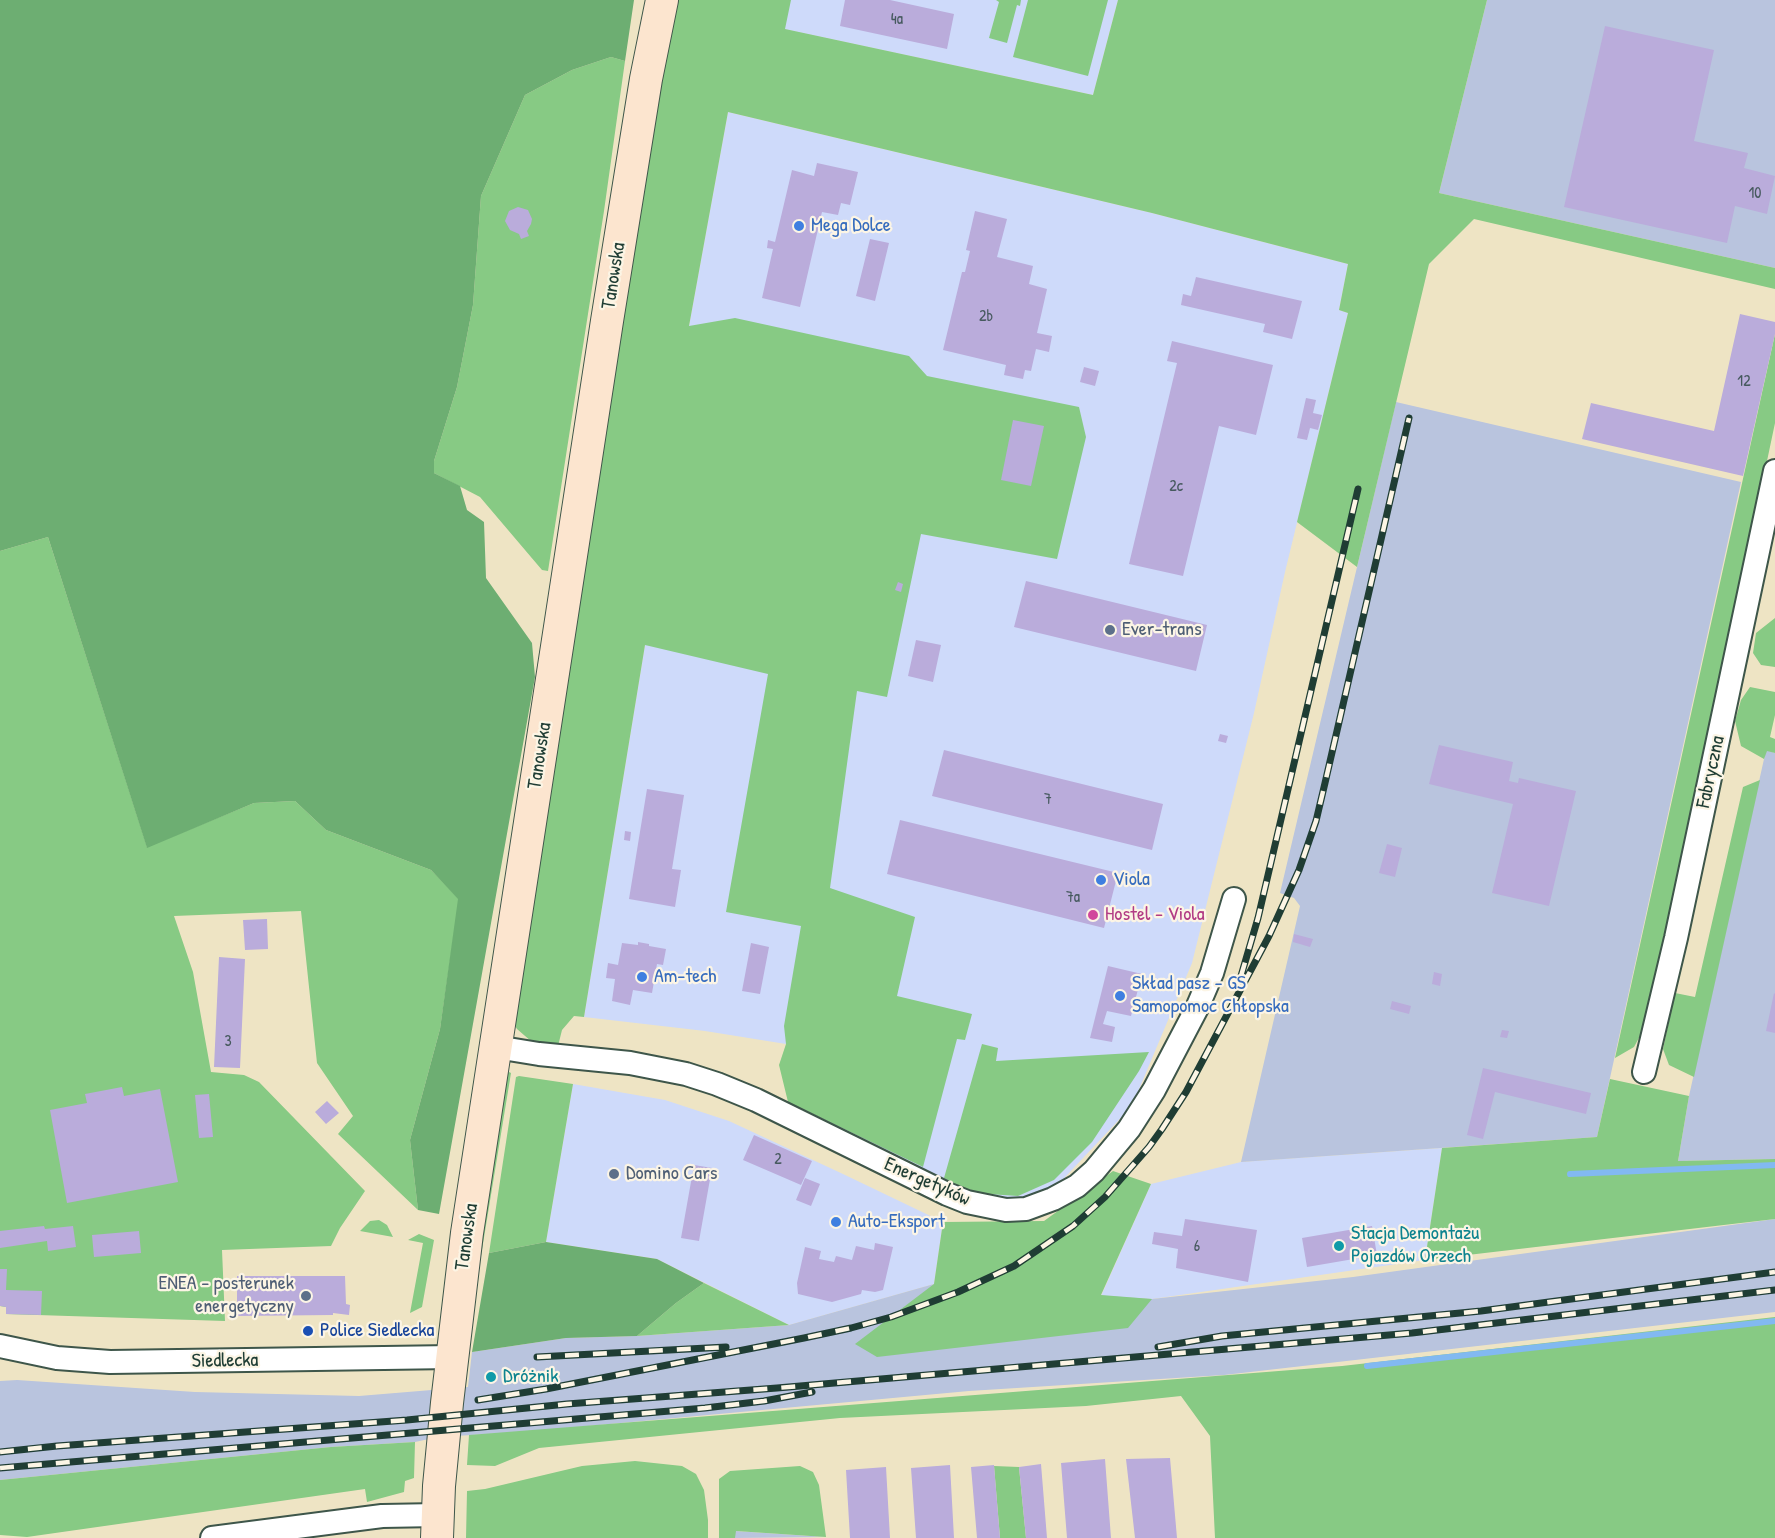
<!DOCTYPE html>
<html>
<head>
<meta charset="utf-8">
<style>
	body { margin:0 }
	canvas { display:block; background:#eee4c4 }
</style>
</head>
<body>
<canvas width="1775" height="1538"></canvas>
<script>
const g = document.querySelector('canvas').getContext('2d');
g.lineJoin = 'round';
function paint(path, color) {
  g.fillStyle = color;
  g.fill(path, 'evenodd');
}
function toPath(rows) {
  const path = new Path2D();
  for (const r of rows) {
    path.moveTo(r[0], r[1]);
    for (let i = 2; i < r.length; i += 2) path.lineTo(r[i], r[i + 1]);
  }
  return path;
}
function strokePath(path, color, width, dash) {
  g.strokeStyle = color;
  g.lineWidth = width;
  g.lineCap = dash ? 'butt' : 'round';
  g.setLineDash(dash || []);
  g.stroke(path);
}
function write(font, color, halo, rows, align = 'center') {
  g.font = font + ' "Patrick Hand",sans-serif';
  g.lineWidth = 4.5;
  g.setLineDash([]);
  g.textBaseline = 'middle';
  g.strokeStyle = halo;
  g.fillStyle = color;
  for (const [text, x, y, turn = 0] of rows) {
    g.save();
    g.translate(x, y);
    g.rotate((+turn || 0) * Math.PI / 180);
    g.textAlign = isNaN(turn) ? turn : align;
    if (halo) g.strokeText(text, 0, 0);
    g.fillText(text, 0, 0);
    g.restore();
  }
}
paint(toPath([
	[757,0,1118,0,1093,95,751,22],
	[728,112,1152,213,1348,264,1339,310,1348,313,1285,572,1254,713,1192,963,1132,1106,1053,1190,1006,1203,968,1196,788,1102,786,1044,705,1031,584,1017,645,645,689,326],
	[573,1084,665,1100,729,1121,843,1174,943,1222,934,1284,789,1325,657,1259,546,1242],
	[1442,1148,1425,1260,1152,1299,1101,1296,1151,1184,1241,1162]
]), '#cedafa');
paint(toPath([
	[1487,0,1775,0,1775,268,1439,193],
	[1396,402,1741,482,1597,1137,1241,1162,1300,906,1294,898,1280,893],
	[1766,750,1775,753,1775,1159,1678,1161,1689,1096],
	[1775,1219,1775,1312,1224,1375,969,1391,523,1432,438,1437,415,1442,331,1447,0,1480,0,1381,17,1380,195,1392,359,1396,468,1387,472,1352,566,1338,637,1336,789,1325,934,1284,1152,1299,1353,1277],
	[735,1531,826,1537,735,1538]
]), '#b9c4de');
paint(toPath([
	[676,0,791,0,785,29,1093,95,1118,0,1487,0,1439,193,1775,268,1775,289,1474,219,1429,264,1357,567,1297,522,1348,313,1339,310,1348,264,1152,213,728,112,689,326,735,318,909,356,927,376,1079,407,1086,437,1057,559,921,534,887,697,857,691,830,888,915,917,897,996,972,1014,965,1040,957,1039,923,1167,788,1102,779,1065,786,1044,784,1026,801,926,726,912,768,674,645,645,584,1017,574,1016,562,1030,558,1046,532,1042,517,1029,512,1021,627,276],
	[996,0,1021,0,1020,6,1017,5,1007,43,989,38,999,2],
	[1028,0,1108,0,1088,76,1013,57],
	[611,57,625,61,604,211,548,571,542,570,480,497,434,473,434,461,457,387,473,305,481,196,525,95,572,70],
	[1775,334,1775,423,1653,1002,1646,1025,1634,1047,1615,1058],
	[48,537,147,847,254,803,295,801,326,830,431,870,459,899,440,1029,410,1140,418,1210,338,1134,353,1116,317,1063,301,911,174,916,193,972,211,1072,244,1075,259,1082,365,1191,340,1228,331,1246,222,1250,225,1321,6,1314,6,1307,0,1306,0,551],
	[1775,618,1775,667,1761,665,1753,653,1756,633],
	[1750,687,1775,692,1775,715,1770,737,1775,739,1775,753,1767,751,1764,759,1741,746,1735,721,1741,700],
	[1760,780,1694,1077,1669,1065,1663,1049,1675,993,1695,997,1743,787],
	[982,1044,998,1048,996,1061,1149,1052,1139,1071,1092,1142,1054,1180,1018,1196,973,1193,944,1178],
	[509,1072,511,1073,478,1274,474,1256,505,1076],
	[519,1076,573,1084,546,1242,489,1253,516,1077],
	[1610,1079,1689,1096,1678,1161,1775,1159,1775,1219,1425,1260,1442,1148,1597,1137],
	[1113,1171,1151,1184,1101,1295,1152,1299,1128,1328,877,1357,855,1344,934,1284,943,1222,1044,1221],
	[379,1220,387,1225,393,1237,360,1231,370,1221],
	[419,1234,434,1240,422,1307,410,1313,423,1243,408,1240],
	[704,1283,789,1325,637,1336,676,1303],
	[1775,1317,1775,1538,1215,1538,1210,1436,1181,1396,1086,1406,840,1418,539,1448,495,1466,467,1465,469,1435,1342,1366],
	[415,1442,414,1478,405,1481,404,1492,367,1502,365,1489,27,1537,0,1535,0,1480,331,1447],
	[635,1461,682,1466,696,1474,704,1490,708,1520,708,1538,466,1538,467,1491,485,1489,582,1466],
	[800,1466,813,1472,819,1485,826,1537,736,1531,735,1538,719,1538,719,1479,730,1471],
	[994,1466,1019,1467,1026,1538,1000,1538]
]), '#87ca84');
paint(toPath([
	[0,0,634,0,625,61,611,57,572,70,525,95,481,196,473,305,457,387,434,461,434,473,460,486,467,510,484,522,486,578,532,643,535,677,439,1214,418,1210,410,1140,440,1029,458,899,431,870,326,830,295,801,254,803,147,848,48,537,0,551],
	[546,1242,657,1259,704,1283,676,1303,637,1336,566,1338,472,1352,489,1253]
]), '#6dae72');
strokePath(toPath([
	[1570,1174,1775,1165],
	[1367,1366,1775,1321]
]), '#82b9f1', 6);
paint(toPath([
	[845,0,890,0,954,14,947,49,840,26],
	[1605,26,1714,50,1694,141,1748,153,1744,168,1775,176,1767,214,1735,206,1727,243,1564,207],
	[817,163,858,172,850,205,841,203,838,215,822,212,800,307,762,298,773,249,767,248,768,240,775,242,792,170,814,176],
	[518,207,528,210,532,219,531,224,527,231,529,236,521,239,519,234,510,230,505,221,509,211],
	[975,211,1007,219,997,257,1033,266,1029,284,1047,289,1037,333,1052,336,1049,352,1036,349,1031,371,1025,370,1023,379,1004,375,1006,365,943,350,962,272,965,272,970,251,966,250],
	[870,239,889,243,875,301,856,296],
	[1196,277,1302,301,1292,339,1263,332,1265,324,1181,305,1183,294,1191,296],
	[1740,314,1775,322,1775,334,1743,476,1582,439,1591,403,1714,431],
	[1172,341,1273,365,1256,435,1219,426,1183,576,1129,564,1177,363,1167,361],
	[1084,367,1099,371,1095,386,1080,382],
	[1306,398,1316,400,1313,413,1322,415,1318,430,1310,428,1307,440,1297,438],
	[1013,420,1044,426,1031,486,1001,480],
	[1026,581,1207,625,1196,671,1014,627],
	[898,582,903,584,901,592,895,590],
	[916,640,941,645,933,682,908,676],
	[1220,734,1228,736,1226,743,1218,741],
	[1439,745,1513,762,1509,781,1518,783,1519,778,1576,791,1549,906,1492,893,1513,804,1429,784],
	[944,750,1163,804,1152,850,932,796],
	[647,789,684,795,672,869,681,870,675,907,629,899],
	[900,820,1118,873,1104,928,887,874],
	[625,831,631,832,630,841,624,840],
	[1387,844,1402,848,1395,877,1379,873],
	[267,919,268,949,245,950,243,920],
	[1294,934,1313,939,1310,947,1293,942],
	[638,942,649,944,649,946,666,949,663,965,657,964,652,993,633,990,630,1005,612,1001,615,979,606,978,608,963,618,965,622,943,638,945],
	[751,943,769,947,760,994,742,991],
	[219,957,245,959,240,1068,214,1067],
	[1108,966,1142,974,1131,1016,1107,1011,1103,1024,1115,1027,1112,1042,1090,1038],
	[1434,972,1442,974,1440,986,1432,984],
	[1774,993,1775,994,1775,1033,1766,1031],
	[1392,1001,1411,1006,1409,1014,1390,1009],
	[1502,1030,1509,1031,1507,1038,1500,1037],
	[1483,1068,1591,1093,1586,1114,1495,1092,1483,1139,1467,1135],
	[122,1087,124,1096,160,1089,178,1182,67,1203,50,1110,87,1103,85,1094],
	[209,1094,213,1137,199,1138,195,1095],
	[327,1101,339,1113,326,1124,315,1112],
	[754,1135,812,1161,801,1185,743,1160],
	[694,1165,712,1168,699,1241,681,1238],
	[805,1178,820,1184,811,1206,796,1200],
	[1185,1219,1257,1230,1248,1282,1176,1268,1178,1249,1152,1244,1154,1232,1182,1236],
	[44,1226,45,1229,73,1226,76,1247,48,1251,47,1241,0,1248,0,1231],
	[1372,1226,1377,1255,1307,1267,1302,1238],
	[139,1231,141,1253,94,1257,92,1235],
	[875,1243,893,1247,883,1290,875,1292,862,1290,861,1294,832,1302,798,1294,797,1283,805,1247,821,1251,819,1259,834,1262,836,1256,852,1260,856,1246,874,1250],
	[0,1269,7,1269,6,1290,42,1291,41,1315,6,1314,6,1307,0,1306],
	[237,1276,345,1276,346,1304,350,1305,349,1315,333,1313,333,1315,235,1316,235,1313,237,1313],
	[486,1371,496,1371,496,1383,486,1384],
	[1170,1458,1177,1538,1135,1538,1126,1459],
	[1105,1459,1111,1538,1067,1538,1061,1463],
	[1041,1464,1047,1538,1026,1538,1019,1467],
	[950,1465,954,1538,916,1538,911,1468],
	[994,1465,1000,1538,977,1538,971,1467],
	[886,1467,890,1538,850,1538,846,1470]
]), '#baacdb');
const street = toPath([
	[496,1047,539,1054,630,1063,686,1074,717,1084,756,1100,947,1194,967,1202,1006,1210,1026,1209,1053,1199,1077,1186,1094,1171,1129,1129,1154,1090,1197,1008,1212,973,1234,899],
	[1644,1072,1676,938,1775,471],
	[0,1346,57,1358,110,1362,452,1357],
	[212,1538,382,1516,438,1515]
]);
const secondary = toPath([
	[437,1538,439,1486,447,1403,467,1233,607,321,646,79,662,0]
]);
strokePath(street, '#3e564a', 26);
strokePath(secondary, '#3e564a', 34);
strokePath(street, '#fff', 22);
strokePath(secondary, '#fce5cf', 32);
const rail = toPath([
	[1241,976,1258,918,1358,489],
	[1158,1347,1222,1336,1481,1311,1775,1272],
	[537,1357,726,1347],
	[478,1400,546,1389,804,1338,851,1328,891,1317,958,1292,1014,1266,1073,1226,1105,1197,1149,1147,1162,1129,1186,1092,1269,936,1299,870,1316,821,1325,783,1409,418],
	[0,1452,57,1446,407,1420,567,1404,777,1388,1412,1333,1775,1290],
	[0,1468,705,1408,764,1401,812,1392]
]);
strokePath(rail, '#1f3d34', 7);
strokePath(rail, '#fcf5e5', 4.5, [14]);
for (const [x, y, r, color] of [
	[799,226,6,"#3f7fe0"],
	[1110,630,6,"#5c6f8a"],
	[1101,880,6,"#3f7fe0"],
	[1093,915,6,"#d1479c"],
	[642,977,6,"#3f7fe0"],
	[1120,996,6,"#3f7fe0"],
	[614,1174,6,"#5c6f8a"],
	[836,1222,6,"#3f7fe0"],
	[1339,1246,6,"#0f9aa8"],
	[306,1296,6,"#5c6f8a"],
	[308,1331,6,"#1a4fb4"],
	[491,1377,6,"#0f9aa8"]
]) {
  const dot = new Path2D();
  dot.arc(x, y, r, 0, 2 * Math.PI);
  g.fillStyle = color;
  g.fill(dot);
  strokePath(dot, '#fcf5e5', 2);
}
write('16px', '#46595e', null, [
	["4a",897,20],
	["10",1755,194],
	["2b",986,317],
	["12",1744,382],
	["2c",1176,487],
	["7",1048,800],
	["7a",1073,898],
	["3",228,1042],
	["2",778,1160],
	["6",1197,1247]
]);
write('20px', '#366cbe', '#fcf5e5', [
	["Mega Dolce",811,226],
	["Viola",1113,880],
	["Am-tech",654,977],
	["Skład pasz - GS",1132,984],
	["Samopomoc Chłopska",1132,1007],
	["Auto-Eksport",848,1222]
], 'left');
write('20px', '#1f3d34', '#fcf5e5', [
	["Tanowska",614,276,-81],
	["Tanowska",540,756,-81],
	["Fabryczna",1711,772,-78],
	["Energetyków",927,1182,24],
	["Tanowska",467,1237,-82],
	["Siedlecka",225,1361,-1]
]);
write('20px', '#4e5e75', '#fcf5e5', [
	["Ever-trans",1122,630],
	["Domino Cars",626,1174],
	["ENEA - posterunek",294,1284,"right"],
	["energetyczny",294,1307,"right"]
], 'left');
write('20px', '#b23c85', '#fcf5e5', [
	["Hostel - Viola",1105,915]
], 'left');
write('20px', '#0d838f', '#fcf5e5', [
	["Stacja Demontażu",1351,1234],
	["Pojazdów Orzech",1351,1257],
	["Dróżnik",503,1377]
], 'left');
write('20px', '#164399', '#fcf5e5', [
	["Police Siedlecka",320,1331]
], 'left');
</script>
</body>
</html>
